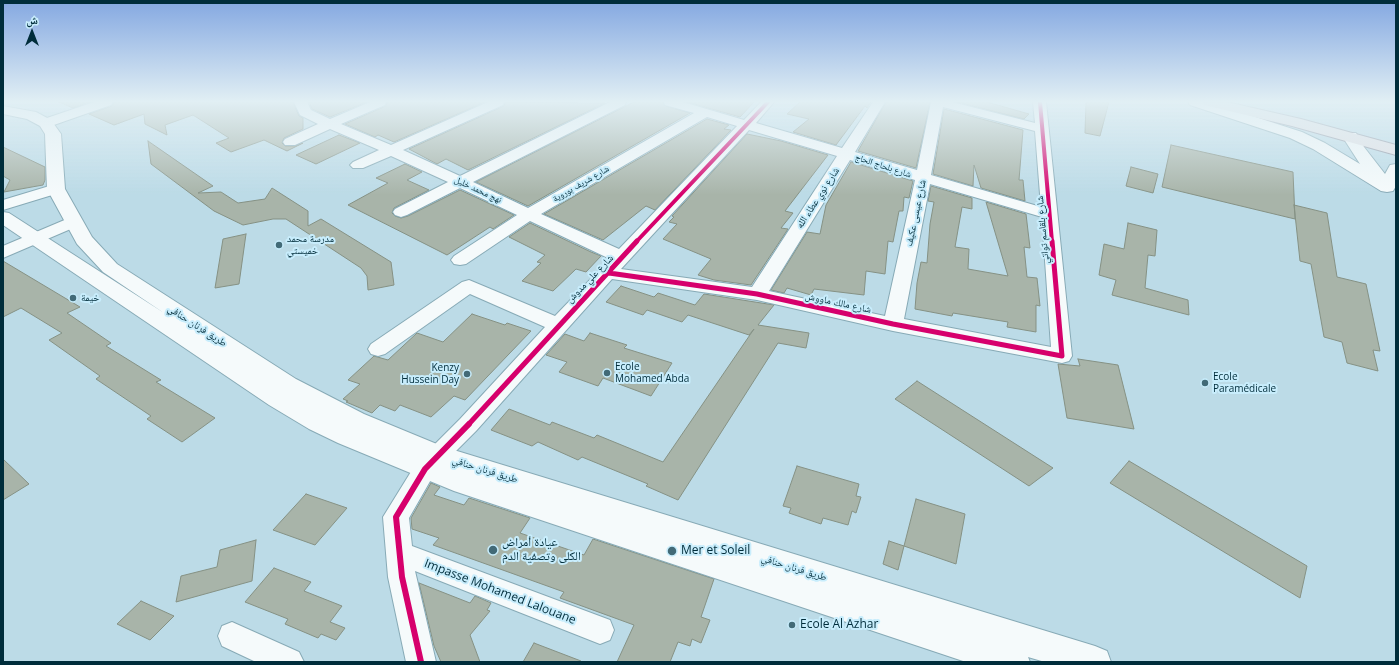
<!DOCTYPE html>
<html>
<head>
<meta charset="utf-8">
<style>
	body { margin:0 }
	#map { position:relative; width:1399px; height:665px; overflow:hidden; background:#bcdbe7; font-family:"Open Sans","Noto Naskh Arabic",sans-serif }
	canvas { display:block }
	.frame { position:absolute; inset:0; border:4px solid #002d3b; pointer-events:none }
	.north { position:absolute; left:12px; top:12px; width:40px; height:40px; -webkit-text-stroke:3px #c8edfc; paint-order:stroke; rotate:0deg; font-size:11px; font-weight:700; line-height:16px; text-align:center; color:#002d3b }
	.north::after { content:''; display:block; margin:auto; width:14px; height:18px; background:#002d3b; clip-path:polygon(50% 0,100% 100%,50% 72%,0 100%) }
</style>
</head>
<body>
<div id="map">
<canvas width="1399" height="665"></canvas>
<div class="frame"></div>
<div class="north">ش</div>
</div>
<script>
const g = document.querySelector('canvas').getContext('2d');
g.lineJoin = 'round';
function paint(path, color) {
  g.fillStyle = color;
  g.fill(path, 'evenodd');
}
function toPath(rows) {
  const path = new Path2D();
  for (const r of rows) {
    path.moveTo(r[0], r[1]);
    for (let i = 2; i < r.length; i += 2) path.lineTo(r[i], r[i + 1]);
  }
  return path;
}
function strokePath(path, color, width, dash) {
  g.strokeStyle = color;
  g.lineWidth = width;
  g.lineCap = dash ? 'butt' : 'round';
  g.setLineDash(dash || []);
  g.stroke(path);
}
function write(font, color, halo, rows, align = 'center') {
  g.font = font + ' "Open Sans","Noto Naskh Arabic",sans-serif';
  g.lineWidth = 4;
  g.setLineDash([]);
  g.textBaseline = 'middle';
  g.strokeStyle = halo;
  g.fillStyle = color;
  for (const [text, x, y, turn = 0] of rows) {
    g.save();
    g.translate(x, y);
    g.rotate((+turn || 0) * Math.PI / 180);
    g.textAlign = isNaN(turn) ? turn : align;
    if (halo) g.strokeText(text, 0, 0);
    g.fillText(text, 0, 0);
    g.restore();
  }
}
const building = toPath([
	[59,102,90,102,73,108,59,102],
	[114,102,293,102,299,116,303,118,303,129,284,138,282,143,285,146,295,146,303,143,287,151,264,140,231,152,216,143,229,138,193,115,165,125,167,135,145,124,144,114,114,125,89,114,112,106,114,102],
	[309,102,367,102,330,117,312,109,309,102],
	[387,102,485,102,394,142,378,135,375,137,345,124,386,106,387,102],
	[505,102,605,103,468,170,446,159,437,164,409,149,504,106,505,102],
	[634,102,663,102,665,106,690,113,528,206,476,182,634,102],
	[687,102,754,102,740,117,687,102],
	[800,102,871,102,867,108,865,106,836,145,793,132,809,119,787,114,800,102],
	[886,102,930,102,916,168,858,151,886,102],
	[957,102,987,102,1029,114,1024,119,957,102],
	[1086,102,1109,102,1100,136,1085,133,1086,102],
	[944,109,1023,130,1019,180,1023,180,1025,201,981,188,974,165,973,186,933,174,944,109],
	[707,119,729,125,724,129,731,130,655,210,646,206,603,240,544,214,707,119],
	[747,134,781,141,828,155,785,211,793,213,781,228,788,229,751,285,714,280,698,275,711,259,663,239,677,224,669,222,674,217,672,216,747,134],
	[339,135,360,143,316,164,296,155,339,135],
	[148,141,213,186,198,193,221,192,238,203,265,199,272,188,308,211,308,226,321,219,391,262,394,285,368,290,367,276,361,268,286,219,273,219,243,225,214,211,151,164,148,141],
	[1171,145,1293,172,1295,219,1162,187,1171,145],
	[3,147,45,167,45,180,43,185,4,192,10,180,3,176,3,147],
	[851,162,913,181,909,198,904,197,903,211,899,211,893,242,888,241,885,274,866,271,864,295,814,289,811,295,787,288,784,293,771,290,807,232,820,234,826,205,851,162],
	[405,164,422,172,407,180,429,190,394,208,392,213,395,216,401,218,408,216,460,190,514,215,493,229,490,227,447,255,348,205,388,183,376,178,405,164],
	[1131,167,1158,174,1153,193,1126,186,1131,167],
	[931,186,972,198,972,209,962,207,955,247,969,249,968,269,1008,276,986,202,1026,214,1030,248,1024,247,1027,277,1037,278,1040,306,1036,305,1036,332,1007,327,1008,322,953,313,952,316,915,309,917,283,921,262,927,263,930,224,934,202,928,201,931,186],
	[1294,205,1327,213,1337,277,1366,284,1380,351,1373,350,1378,371,1347,363,1342,342,1324,337,1311,264,1300,261,1294,205],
	[530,223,591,252,601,256,586,272,576,269,553,291,522,281,541,263,537,262,545,255,509,237,530,223],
	[1128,223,1157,230,1155,256,1148,255,1145,288,1188,300,1189,315,1112,295,1116,280,1099,275,1104,244,1124,249,1128,223],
	[246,234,239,284,215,288,223,239,246,234],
	[3,261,80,307,67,313,111,343,106,346,161,380,156,382,215,418,182,442,147,419,151,416,96,379,100,376,49,340,62,333,21,308,3,317,3,261],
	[621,286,654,297,658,293,695,305,704,294,774,305,758,325,809,333,806,348,778,343,678,500,646,486,648,484,582,457,578,460,538,442,532,446,491,430,509,409,550,425,552,422,594,438,597,435,663,462,754,329,749,335,688,315,682,322,647,310,643,315,606,302,621,286],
	[472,314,505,325,507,323,531,331,465,400,454,396,431,417,400,405,395,411,380,405,372,413,346,402,348,401,343,399,360,384,348,380,374,356,388,360,417,333,443,342,472,314],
	[590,333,627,345,624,348,672,363,651,396,603,378,598,386,559,372,567,362,546,355,565,334,584,341,590,333],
	[1078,359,1118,365,1134,429,1067,418,1058,364,1080,366,1078,359],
	[917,381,1053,468,1029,486,895,399,917,381],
	[3,459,29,484,3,500,3,459],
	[1129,461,1307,566,1300,598,1110,483,1129,461],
	[797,466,859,484,856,496,861,497,856,513,852,511,848,525,823,518,821,524,789,513,791,508,783,506,797,466],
	[431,483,440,487,434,495,464,505,469,498,530,518,520,533,584,555,593,539,714,579,701,617,710,620,701,643,692,639,690,646,678,642,670,662,617,662,634,625,560,598,564,592,433,545,439,538,412,529,411,518,431,483],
	[306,494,347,508,315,545,273,530,306,494],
	[916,499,965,514,956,564,904,546,916,499],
	[256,540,252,581,176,602,181,576,217,567,220,550,256,540],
	[889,541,904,546,898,570,883,564,889,541],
	[274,568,311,582,304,591,342,606,330,622,345,628,336,640,321,634,318,638,285,624,288,619,245,602,274,568],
	[419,583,470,603,475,596,491,603,487,610,490,611,470,635,480,662,441,662,434,646,419,583],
	[141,601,174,616,150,640,117,624,141,601],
	[534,643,581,661,581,662,523,662,534,643]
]);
paint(building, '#a8b4a9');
strokePath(building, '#859184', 1);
const street = toPath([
	[94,102,113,102,111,105,51,126,41,126,39,123,41,120,94,102],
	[294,102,307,102,311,110,330,119,370,102,386,102,385,105,341,124,391,145,488,102,504,102,503,105,403,150,460,176,610,102,626,102,625,105,473,182,528,208,694,113,665,105,664,102,683,102,744,120,761,102,774,102,756,123,842,148,873,102,885,102,855,152,917,170,931,102,952,102,1035,123,1033,102,1046,102,1072,356,1069,361,1062,363,893,331,757,300,612,279,476,431,445,462,433,476,409,518,412,546,610,620,614,630,610,640,600,644,415,571,436,662,406,662,388,577,383,517,417,462,460,419,545,327,470,294,385,354,378,356,371,354,368,349,371,344,462,282,469,280,555,316,610,259,530,221,466,264,460,265,454,264,451,260,454,256,517,215,460,188,407,215,401,217,395,215,393,212,395,209,448,182,391,156,363,168,353,168,350,165,353,162,379,150,330,129,295,145,285,145,283,142,285,139,318,124,300,115,294,102],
	[943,107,1035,131,1041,207,931,175,943,107],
	[707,117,737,126,619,249,541,214,707,117],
	[749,130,837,156,752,287,621,269,749,130],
	[850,160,915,180,885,316,769,291,850,160],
	[930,184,1042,217,1051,347,904,319,930,184],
	[56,184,62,186,64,189,62,192,3,210,3,200,56,184],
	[74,216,80,217,82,221,80,225,3,258,3,246,74,216],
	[232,622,299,652,304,662,256,662,222,646,218,636,222,626,232,622]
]);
const secondary = toPath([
	[1188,102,1209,102,1302,132,1325,143,1360,164,1342,136,1344,133,1356,133,1364,147,1385,174,1390,165,1396,164,1396,186,1393,191,1387,192,1381,191,1313,149,1290,138,1190,105,1188,102],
	[3,106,36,112,51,120,61,134,65,189,92,237,117,264,296,379,364,414,444,447,1095,646,1107,651,1111,662,1045,662,1028,657,1030,662,966,662,454,491,338,443,309,429,269,405,3,225,3,212,9,213,164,313,103,272,77,244,47,189,45,134,40,126,27,119,3,114,3,106]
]);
const primary = toPath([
	[1202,102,1227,102,1301,119,1396,145,1396,155,1292,126,1204,105,1202,102]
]);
strokePath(street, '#87aab6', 2);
strokePath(secondary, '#87aab6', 2);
strokePath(primary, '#9299a6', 2);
paint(street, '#f5fafb');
paint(secondary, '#f5fafb');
paint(primary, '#e2e2e6');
strokePath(toPath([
	[1040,102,1052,242],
	[636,242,768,102]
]), '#d6006c', 4);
strokePath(toPath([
	[609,273,757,294,893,324,1062,356,1052,241],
	[468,425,637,241]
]), '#d6006c', 5);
strokePath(toPath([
	[421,662,402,577,396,517,425,469,469,424]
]), '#d6006c', 6);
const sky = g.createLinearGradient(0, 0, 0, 195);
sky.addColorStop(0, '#84a8e1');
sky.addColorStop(0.52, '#e1eff4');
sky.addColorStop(1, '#e1eff400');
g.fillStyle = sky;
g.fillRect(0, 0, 1399, 195);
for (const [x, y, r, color] of [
	[279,245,4,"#426a77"],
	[73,298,4,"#426a77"],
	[607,373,4,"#426a77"],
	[467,374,4,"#426a77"],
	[1205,383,4,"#426a77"],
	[493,550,5,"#426a77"],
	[672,551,5,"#426a77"],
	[792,625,4,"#426a77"]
]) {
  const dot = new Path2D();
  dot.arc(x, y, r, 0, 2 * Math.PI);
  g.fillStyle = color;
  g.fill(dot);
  strokePath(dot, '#c8edfc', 1.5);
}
write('9px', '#002d3b', '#c8edfc', [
	["شارع بلحاج الحاج",883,166,18],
	["شارع شريف بوروية",581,184,-30],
	["نهج محمد خليل",478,190,25]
]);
write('10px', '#002d3b', '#c8edfc', [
	["شارع نوي عطاء الله",818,198,-57],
	["شارع عيسى عكيف",916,213,-78],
	["شارع بلقاسم تواتي",1043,230,-95],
	["شارع علي مدوش",590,279,-46],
	["شارع مالك ماووش",838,303,12],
	["طريق فرنان حنافي",197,326,33],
	["طريق فرنان حنافي",485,470,17],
	["طريق فرنان حنافي",794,568,17]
]);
write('10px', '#002d3b', '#c8edfc', [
	["مدرسة محمد",287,239],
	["خميستي",287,251],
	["خيمة",81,298],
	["Ecole",615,367],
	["Mohamed Abda",615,379],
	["Kenzy",459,368,"right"],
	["Hussein Day",459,380,"right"],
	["Ecole",1213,377],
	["Paramédicale",1213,389]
], 'left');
write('12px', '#002d3b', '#c8edfc', [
	["عيادة أمراض",502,543],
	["الكلى وتصفية الدم",502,557],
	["Mer et Soleil",681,551],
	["Ecole Al Azhar",800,625]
], 'left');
write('12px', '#002d3b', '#c8edfc', [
	["Impasse Mohamed Lalouane",500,592,21]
]);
</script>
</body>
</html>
